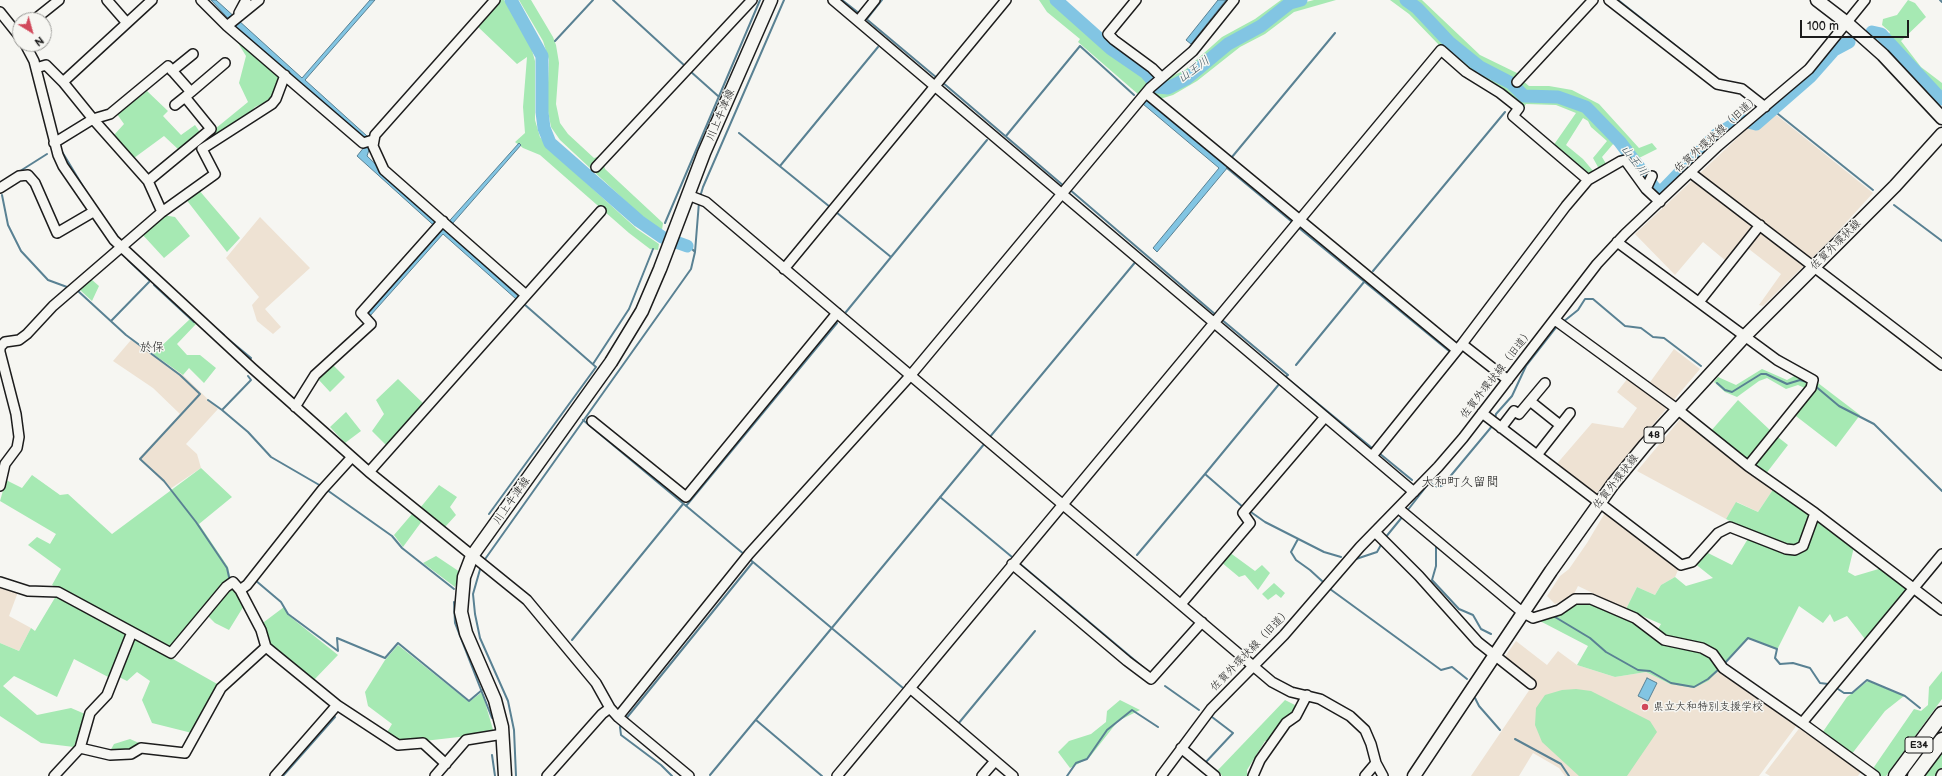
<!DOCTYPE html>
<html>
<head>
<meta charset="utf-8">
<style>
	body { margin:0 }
	#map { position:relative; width:1942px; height:776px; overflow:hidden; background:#f6f6f2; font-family:"Balsamiq Sans",sans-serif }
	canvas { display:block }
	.north { position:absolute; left:12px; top:12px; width:40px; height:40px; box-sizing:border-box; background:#f6f6f2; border:1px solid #9f9f9c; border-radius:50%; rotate:143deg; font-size:11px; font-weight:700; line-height:16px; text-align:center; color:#1c1c1c }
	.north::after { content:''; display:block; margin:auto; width:14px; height:18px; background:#d1495b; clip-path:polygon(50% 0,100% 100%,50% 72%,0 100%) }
	.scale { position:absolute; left:1800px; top:20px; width:109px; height:18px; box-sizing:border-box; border:2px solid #1c1c1c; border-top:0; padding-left:5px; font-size:12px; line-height:14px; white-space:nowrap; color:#1c1c1c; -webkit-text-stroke:3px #f6f6f2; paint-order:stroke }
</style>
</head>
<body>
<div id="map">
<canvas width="1942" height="776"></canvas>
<div class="north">N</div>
<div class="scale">100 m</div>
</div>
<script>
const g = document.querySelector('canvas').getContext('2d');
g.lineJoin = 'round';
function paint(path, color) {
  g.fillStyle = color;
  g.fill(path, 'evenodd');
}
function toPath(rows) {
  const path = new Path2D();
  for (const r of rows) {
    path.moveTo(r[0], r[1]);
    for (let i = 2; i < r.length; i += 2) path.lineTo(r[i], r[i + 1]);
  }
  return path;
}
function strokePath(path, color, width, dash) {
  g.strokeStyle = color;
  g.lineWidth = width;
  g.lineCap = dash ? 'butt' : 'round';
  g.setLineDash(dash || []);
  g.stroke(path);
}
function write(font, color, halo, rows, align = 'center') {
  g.font = font + ' "Balsamiq Sans","Klee One",sans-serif';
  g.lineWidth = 3;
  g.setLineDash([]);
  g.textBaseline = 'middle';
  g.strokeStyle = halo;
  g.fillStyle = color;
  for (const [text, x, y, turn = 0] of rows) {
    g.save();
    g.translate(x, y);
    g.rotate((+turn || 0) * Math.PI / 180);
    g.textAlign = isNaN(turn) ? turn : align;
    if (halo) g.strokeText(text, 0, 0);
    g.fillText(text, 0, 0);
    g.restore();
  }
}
paint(toPath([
	[1774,113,1873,193,1830,240,1763,306,1759,305,1781,274,1745,246,1726,261,1703,242,1675,275,1635,234,1748,128,1755,130],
	[260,217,310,268,265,309,281,327,273,334,257,321,252,305,259,297,226,258],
	[131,340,183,375,218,409,186,444,197,454,201,468,170,489,139,458,180,414,153,388,113,361],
	[1674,349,1700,369,1634,447,1595,495,1555,466,1592,423,1623,428,1637,408,1617,392,1628,378,1648,385],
	[1682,417,1774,488,1758,512,1737,502,1726,519,1637,471],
	[1606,511,1680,566,1675,577,1661,585,1655,595,1637,587,1626,609,1578,586,1573,596,1555,604,1547,596,1560,576,1569,569,1587,543],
	[0,584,18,592,9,616,31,628,19,651,0,643],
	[1516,641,1547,665,1558,651,1577,665,1615,677,1646,672,1670,684,1720,669,1797,725,1759,776,1565,776,1559,768,1533,753,1519,776,1471,776,1530,689,1499,665],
	[1801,726,1862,770,1858,776,1770,776,1765,773]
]), '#eee2d3');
paint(toPath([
	[495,0,504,0,530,43,535,61,535,120,540,137,550,150,637,229,659,244,658,250,650,249,629,233,540,155,523,148,515,142,525,133,523,107,527,57,517,64,476,25],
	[519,0,531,0,553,37,556,45,559,63,556,104,560,123,568,134,594,158,601,156,605,169,663,223,662,230,648,222,560,140,551,127,547,106,549,60,543,41],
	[1039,0,1052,0,1110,52,1143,75,1150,84,1139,95,1078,42,1080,39,1047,12],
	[1281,0,1294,0,1290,1,1262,22,1227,41,1184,78,1168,84,1160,83,1169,75,1172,76,1185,70,1222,37,1255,19],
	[1314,0,1336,0,1294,12,1265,34,1240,47,1197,81,1173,95,1160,99,1152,94,1155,90,1169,91,1192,79,1229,47,1261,30,1290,6],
	[1390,0,1400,0,1414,10,1448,46,1473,67,1507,85,1521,97,1556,99,1585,110,1614,143,1602,157,1608,167,1598,167,1593,158,1607,141,1591,127,1588,121,1583,118,1566,145,1583,159,1594,172,1588,177,1553,146,1576,113,1556,105,1526,104,1524,107,1501,88,1469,72,1440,46,1409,14],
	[1411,0,1422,0,1480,55,1519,74,1523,81,1529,86,1549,86,1572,90,1599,104,1639,148,1652,143,1657,149,1637,159,1604,118,1590,107,1564,95,1526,94,1506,77,1481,64,1454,43,1421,8],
	[1908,0,1915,3,1926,17,1901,41,1921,67,1942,83,1942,93,1922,75,1887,37,1890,32,1882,25,1883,19,1897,15],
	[235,38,277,73,280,84,274,98,255,107,244,120,200,147,199,142,248,102,239,83,246,56],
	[147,91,168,111,163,116,181,135,195,125,202,135,180,151,164,136,134,158,114,135,124,124,117,114],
	[198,189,240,238,227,252,185,198],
	[163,215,175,217,190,236,164,258,141,233],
	[91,279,99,286,92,301,79,289],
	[190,319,196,324,177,344,187,355,200,355,216,368,204,383,189,368,183,375,153,354],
	[332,364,345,377,330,392,318,379],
	[1762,369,1787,380,1798,374,1810,379,1807,389,1798,385,1786,389,1767,378,1759,381,1737,397,1725,392,1714,382,1718,377,1736,385],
	[398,379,425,405,386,445,372,431,384,414,376,400],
	[1818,383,1860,415,1836,447,1792,413],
	[1738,400,1771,431,1748,461,1710,432],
	[346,412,361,431,345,443,330,427],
	[1774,434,1788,445,1765,475,1751,463],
	[201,468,232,497,199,524,228,567,231,580,169,649,127,634,110,678,74,659,57,697,14,676,3,686,37,715,71,708,85,714,74,747,41,743,0,716,0,643,19,651,31,628,35,631,56,596,78,600,52,585,61,569,28,545,37,537,50,544,56,534,0,501,6,480,22,488,32,475,60,495,68,494,112,534],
	[439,485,457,497,450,507,456,515,445,527,420,508],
	[1774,488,1854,547,1848,572,1855,576,1882,568,1907,590,1865,639,1847,616,1834,622,1830,614,1823,623,1799,606,1777,650,1748,638,1724,663,1715,653,1664,637,1657,631,1661,624,1626,609,1637,587,1655,595,1661,585,1675,577,1686,586,1713,578,1694,563,1706,552,1732,565,1749,537,1787,550,1726,519,1736,502,1758,512],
	[412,514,422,521,403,547,394,535],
	[1229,552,1255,571,1262,565,1270,573,1258,590,1245,575,1239,577,1221,562],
	[436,556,460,572,455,587,423,563],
	[1274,583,1285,593,1281,598,1276,594,1268,600,1262,594],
	[233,585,245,604,229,630,215,623,206,614],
	[1576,602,1592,603,1634,621,1665,644,1672,647,1700,649,1713,656,1720,669,1708,681,1694,688,1670,684,1646,672,1615,677,1577,665,1588,646,1538,620],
	[284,607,288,615,338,655,312,682,267,644,260,625],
	[134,637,219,685,192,733,152,723,142,700,150,681,137,672,127,681,119,677],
	[398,645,469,702,482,692,494,733,424,741,399,741,386,734,392,724,368,706,365,692,385,660],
	[1942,671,1942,699,1886,776,1878,776,1874,767,1914,709,1921,711,1928,705,1929,687],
	[1868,681,1904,696,1885,711,1851,755,1822,733,1847,697],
	[1576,689,1591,691,1650,721,1657,732,1627,776,1579,776,1542,742,1535,725,1536,708,1545,695,1562,690],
	[1120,700,1140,710,1118,721,1089,758,1070,768,1058,752,1069,741,1091,734,1106,722,1107,711],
	[1285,700,1295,705,1293,713,1271,741,1265,741,1247,770,1247,776,1222,776,1218,770],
	[130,739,139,743,131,751,109,753,114,744],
	[1942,747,1942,768,1936,776,1920,776]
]), '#a6e9b3');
const water = toPath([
	[211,0,216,0,302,78,370,0,375,0,305,80,367,136,370,147,367,156,443,228,519,143,521,145,446,231,519,297,516,299,443,234,370,316,368,314,440,231,357,156,365,146,300,83,238,29,211,0],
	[1218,0,1226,0,1191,44,1186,40,1218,0],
	[1146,99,1228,167,1157,252,1153,248,1219,168,1143,104,1146,99],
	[1647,678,1657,683,1648,701,1638,696,1647,678]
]);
paint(water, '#82c5e3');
strokePath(water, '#598193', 1);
strokePath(toPath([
	[613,0,685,66],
	[842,0,860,14],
	[1618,0,1718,79],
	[1940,0,1942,2],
	[864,17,937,78],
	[867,19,882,0],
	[555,41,593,0],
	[690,71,718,96],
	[942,82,1065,187],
	[1773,110,1873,190],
	[739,133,830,207],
	[1006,136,1080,46,1134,95],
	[61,150,90,198],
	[1232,157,1335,33],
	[780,166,878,47],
	[1227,168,1291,221],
	[17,173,47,154],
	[1069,189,1216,315],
	[2,195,8,225,21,251,48,280,67,287],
	[700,197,703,187,784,0],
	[1894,205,1942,241],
	[836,212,891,257],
	[665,223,760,0],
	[1299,228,1449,351],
	[112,229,120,240],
	[695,252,699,202],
	[1373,271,1505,112],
	[154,285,194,322],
	[78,291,126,335,180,375,200,394,140,459,164,481,196,522,227,568,229,577],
	[846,312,987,140],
	[205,319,224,335],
	[1221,319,1288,375,1284,378],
	[112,320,150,281,128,260],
	[1563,322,1578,310,1585,299,1593,299,1625,326,1641,328,1653,337,1664,338,1701,366],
	[228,339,251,358],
	[593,364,629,309,653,249],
	[1296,365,1364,282],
	[248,376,251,380,222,410,248,432,271,457,321,486],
	[1288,379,1372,448],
	[1717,383,1725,390,1732,392,1761,374,1766,374,1787,384,1800,380,1810,383],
	[1814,385,1839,406,1874,424,1942,491],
	[208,400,222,410],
	[1495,419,1496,414,1512,396,1526,366,1558,325],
	[583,420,745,555],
	[989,438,1137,260],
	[1379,453,1412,480],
	[327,490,392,536,402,548,454,589],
	[940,497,1012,557],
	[686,506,837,323],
	[1244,508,1205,474,1280,383],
	[1248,510,1265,522,1324,552,1341,557],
	[1407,511,1429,483,1438,487,1443,485,1493,425],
	[489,514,596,367,524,304],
	[1385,538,1403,516],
	[1298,539,1291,552,1296,560,1310,570,1322,581],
	[1436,545,1436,566,1432,580,1459,609,1473,615,1481,629,1491,634],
	[1137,555,1205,474],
	[1356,559,1377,552,1382,543],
	[483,562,691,269,695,252,691,248,687,246],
	[753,562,903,688],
	[1019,563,1144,668],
	[481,566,473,594,475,614,480,638,508,701,514,730,516,776],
	[255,580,281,602,288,614,338,651,337,638,385,658,398,643,469,701,482,690],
	[1330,589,1441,670,1452,667,1467,679],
	[454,602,455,623,492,718],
	[1555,617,1590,638,1606,652,1638,670,1650,671,1671,683,1694,687,1708,679,1719,669],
	[572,640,683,504],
	[1724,664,1748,638,1777,649,1775,658,1780,664,1793,663,1810,668,1820,683,1828,684],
	[1165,686,1199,710],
	[1835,687,1844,693,1852,693,1867,680,1905,696,1920,708],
	[1475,698,1479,706,1500,730],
	[625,720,753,562,748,558],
	[756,720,822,776],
	[622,724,620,727,621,735,661,765,672,776],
	[958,724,1035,631],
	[1515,739,1561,764,1569,776],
	[492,755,495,776],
	[1205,763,1233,733,1212,717],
	[1200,770,1208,776],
	[710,775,985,443],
	[283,776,335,717],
	[1067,776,1076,763,1087,759,1107,730,1132,710,1158,727]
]), '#598193', 2);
strokePath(toPath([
	[511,0,542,56,542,112,544,128,550,143,639,221,662,237,687,246],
	[1056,0,1111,49,1146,73,1158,87,1168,88,1186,79,1228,44,1261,26,1290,3,1301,0],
	[1406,0,1417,8,1449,42,1480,67,1511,83,1524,96,1558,97,1586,107,1620,142,1656,190,1663,190,1716,135,1741,120,1756,124,1811,76,1834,50,1849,42],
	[1872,32,1881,34,1941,99]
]), '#82c5e3', 13);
const minor = toPath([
	[107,0,127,23],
	[201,0,227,26,363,143,373,140],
	[495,0,375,135,373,146,384,170,526,295],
	[833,0,1414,492],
	[1136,0,1108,34,1114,40,1152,68,1161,77],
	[1609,0,1717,84,1742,89,1765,107],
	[0,12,20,37],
	[239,13,246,0],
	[34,20,59,0],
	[858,21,875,0],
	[227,26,259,0],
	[25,44,34,61,58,155,63,166,114,240,252,368,369,472,527,600,596,683,610,708,618,717,689,776],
	[36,68,46,65,63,82,93,119,110,114,168,66,191,92,185,97,211,129,148,181],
	[172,71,193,54],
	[63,82,152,0],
	[1517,82,1593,0],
	[191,92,225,63],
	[1146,93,1456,349],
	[175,105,185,97],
	[596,167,752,0],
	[1691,173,1942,365],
	[0,188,19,176,28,175,35,183,57,233,93,212],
	[1646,189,1652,176],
	[688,195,706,202,1272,682,1291,692,1320,699,1350,716,1365,730,1371,744,1376,763,1383,776],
	[162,212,215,174,202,149,272,104,276,99,285,75],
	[1617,242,1777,360,1813,380,1811,388,1748,466],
	[784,269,1006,0],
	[1699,302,1760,225],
	[1555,320,1677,409,1748,466,1815,513,1942,610],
	[1462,344,1508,380],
	[0,350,0,347,5,342,19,340,27,334,53,306,162,212,148,181,93,119,54,143],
	[0,352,16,414,19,437,17,448,5,464,0,486],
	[1530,401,1560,425],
	[295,407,315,375,371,324,361,313,443,221],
	[1482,413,1681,565,1692,562,1718,533,1730,527,1786,549,1795,550,1803,546,1815,513],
	[592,421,686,497,837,313],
	[1501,428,1514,411,1519,414,1545,383],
	[1537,455,1570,413],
	[1372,456,1462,344,1566,206,1588,180,1621,161,1625,160,1646,189,1660,202],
	[369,472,601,211],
	[1398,508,1522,612,1533,618,1559,610,1575,599,1591,599,1635,618,1664,640,1702,648,1713,654,1723,668,1802,723],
	[1375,532,1419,576,1478,642,1531,684],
	[1012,564,1127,661,1151,679,1202,622],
	[0,582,28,591,58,592,132,632,107,695,90,713,80,748,54,776],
	[240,590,261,630,266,647],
	[1181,604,1250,523,1243,513,1325,417],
	[132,632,171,653,226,587,233,582,240,590,247,585,322,490,352,457],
	[910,688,1013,776],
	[618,717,749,554,910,376,1150,88,1193,51,1234,0],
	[80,748,110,755,131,754,141,748,185,753,221,688,266,647,337,705],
	[1181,748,1215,776],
	[275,776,337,705,398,745,423,743,446,764],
	[435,776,466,740,503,734],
	[547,776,602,714,610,708],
	[837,776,1441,50,1466,72,1500,93,1519,108,1513,116,1588,180],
	[982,776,995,761],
	[1161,776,1211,709,1284,635,1360,547,1438,467,1463,438,1597,264,1625,234,1718,146,1809,69,1865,0],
	[1253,776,1260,760,1286,723,1296,716,1307,695],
	[1365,776,1376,763],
	[1875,776,1802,723,1942,554],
	[1941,776,1942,774]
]);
const major = toPath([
	[1817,0,1847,23,1883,55,1942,118],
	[505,776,502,727,495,700,466,633,461,612,464,577,472,556,611,362,642,311,660,269,704,153,771,0],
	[1414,776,1551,571,1613,484,1645,445,1745,336,1895,186,1942,134]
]);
const highway = toPath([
	[1896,776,1942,714],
	[1915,776,1942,740]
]);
strokePath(minor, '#1c1c1c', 12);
strokePath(major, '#1c1c1c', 15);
strokePath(highway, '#1c1c1c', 17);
strokePath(minor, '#f6f6f2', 9);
strokePath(major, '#f6f6f2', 12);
strokePath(highway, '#f6f6f2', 14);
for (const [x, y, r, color] of [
	[1645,707,4,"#d1495b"]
]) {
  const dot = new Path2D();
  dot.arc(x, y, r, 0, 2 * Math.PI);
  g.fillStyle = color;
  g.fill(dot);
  strokePath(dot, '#f6f6f2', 1.5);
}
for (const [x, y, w] of [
	[1654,435,20],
	[1919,745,28]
]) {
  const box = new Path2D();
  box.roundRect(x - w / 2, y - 8, w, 16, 3);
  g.fillStyle = '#f6f6f2';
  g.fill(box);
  strokePath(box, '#1c1c1c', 1);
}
write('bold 10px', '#1c1c1c', null, [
	["48",1654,435],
	["E34",1919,745]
]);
write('11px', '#1c1c1c', '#f6f6f2', [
	["川上牛津線",721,115,-67],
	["佐賀外環状線（旧道）",1717,134,-42],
	["佐賀外環状線",1836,245,-45],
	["佐賀外環状線（旧道）",1497,374,-52],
	["佐賀外環状線",1616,482,-52],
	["川上牛津線",512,501,-55],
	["佐賀外環状線（旧道）",1251,650,-46]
]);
write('11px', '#1c1c1c', '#f6f6f2', [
	["県立大和特別支援学校",1653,707]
], 'left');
write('italic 12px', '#405762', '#f6f6f2', [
	["山王川",1194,70,-36],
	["山王川",1634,161,53]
]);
write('12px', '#1c1c1c', '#f6f6f2', [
	["於保",152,348]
]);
write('13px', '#1c1c1c', '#f6f6f2', [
	["大和町久留間",1460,483]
]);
</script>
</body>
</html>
